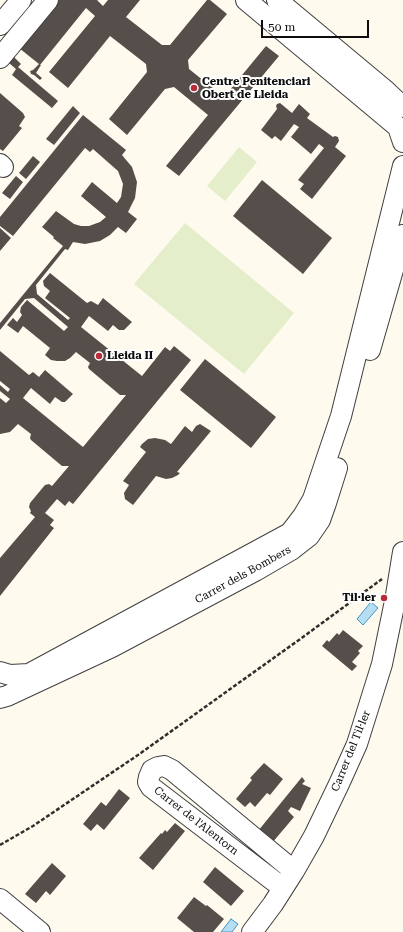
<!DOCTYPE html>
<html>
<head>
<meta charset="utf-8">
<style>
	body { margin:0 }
	#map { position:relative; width:403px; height:932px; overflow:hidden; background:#fefaee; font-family:"Roboto Serif",serif }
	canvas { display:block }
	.scale { position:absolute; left:261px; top:20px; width:108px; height:18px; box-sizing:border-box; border:2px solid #0d0d0d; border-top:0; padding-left:5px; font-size:12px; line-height:14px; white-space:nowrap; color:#0d0d0d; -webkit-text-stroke:3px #fff; paint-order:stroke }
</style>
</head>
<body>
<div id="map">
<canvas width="403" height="932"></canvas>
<div class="scale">50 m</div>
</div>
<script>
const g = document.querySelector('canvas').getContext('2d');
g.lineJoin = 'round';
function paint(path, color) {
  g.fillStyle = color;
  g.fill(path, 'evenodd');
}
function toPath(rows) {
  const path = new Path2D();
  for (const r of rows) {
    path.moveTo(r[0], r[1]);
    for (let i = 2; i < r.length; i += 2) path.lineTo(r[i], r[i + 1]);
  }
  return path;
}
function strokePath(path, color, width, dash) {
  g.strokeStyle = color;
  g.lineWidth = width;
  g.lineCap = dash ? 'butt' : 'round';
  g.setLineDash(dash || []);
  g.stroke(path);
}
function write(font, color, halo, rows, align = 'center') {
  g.font = font + ' "Roboto Serif",serif';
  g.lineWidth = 4;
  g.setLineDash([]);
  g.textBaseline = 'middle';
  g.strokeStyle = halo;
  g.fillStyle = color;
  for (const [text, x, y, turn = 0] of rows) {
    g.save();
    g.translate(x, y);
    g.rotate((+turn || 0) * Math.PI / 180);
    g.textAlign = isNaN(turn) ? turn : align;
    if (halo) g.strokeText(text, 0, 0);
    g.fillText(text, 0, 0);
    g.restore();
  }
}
paint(toPath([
	[239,147,257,162,225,201,207,186],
	[185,223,294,313,244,374,134,284]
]), '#e4eecb');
const water = toPath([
	[371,602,378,608,363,625,357,619,371,602],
	[231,919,238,924,232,932,221,932,231,919]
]);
paint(water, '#b5def3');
strokePath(water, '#4096c6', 1);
paint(toPath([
	[59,0,97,0,103,6,108,0,140,0,126,17,162,45,170,45,207,0,210,0,227,14,188,60,189,69,224,97,266,46,279,56,179,176,166,166,208,115,174,87,165,89,127,135,109,119,147,72,146,64,110,36,68,88,49,72,95,16,86,8,40,65,41,65,36,73,42,78,40,80,34,75,31,74,30,71,33,70,39,64,19,48],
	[14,57,21,64,18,67,58,101,52,108,12,75,16,69,9,63],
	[0,93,23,113,25,117,19,126,22,128,3,151,0,149],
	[280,103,292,113,299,104,310,114,307,118,333,137,335,136,338,137,339,141,335,147,346,156,312,199,300,189,304,184,298,180,324,148,319,144,311,154,291,137,299,127,294,124,281,141,275,136,272,139,261,130,277,109,276,106,277,104],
	[73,106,80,113,54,145,46,139],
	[83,115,126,150,122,155,132,167,137,182,135,198,128,212,137,219,126,233,118,227,110,235,100,241,85,244,73,242,68,250,65,249,36,285,37,294,68,320,70,318,45,298,50,291,44,286,43,281,50,273,87,303,91,301,98,305,103,298,132,322,124,330,119,330,113,325,108,331,89,316,81,327,142,376,165,347,170,351,174,346,191,360,73,504,69,501,65,506,57,499,45,513,54,520,50,525,54,528,0,596,0,558,35,517,30,513,31,511,29,507,30,503,45,485,49,484,52,486,69,466,62,466,31,440,30,438,31,434,18,424,10,432,0,434,0,398,6,403,10,399,0,391,0,385,8,392,10,389,0,381,0,351,29,375,33,372,39,377,45,370,73,394,65,402,62,402,55,397,50,404,31,388,23,398,83,447,126,395,120,395,89,369,88,367,90,363,76,352,70,358,65,361,57,361,51,360,45,355,50,348,23,326,18,333,7,325,13,318,17,322,22,315,20,312,21,307,27,300,64,331,68,327,34,298,25,299,0,330,0,323,63,246,53,238,54,237,42,227,56,211,74,224,81,226,89,226,100,222,106,217,81,196,92,182,117,203,121,197,123,184,118,171,93,149,90,152,85,148,13,236,0,226,0,217],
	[33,156,40,162,26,179,19,173],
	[16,176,23,182,10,199,2,193],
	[262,180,332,238,303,274,233,216],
	[0,228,11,238,0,251],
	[205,359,276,417,251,448,180,390],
	[200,424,211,431,177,472,180,473,178,475,172,478,166,479,156,476,133,505,125,499,124,493,129,485,123,481,146,452,140,447,142,444,148,439,155,438,165,440,171,444,185,426,192,432,196,426],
	[343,630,363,646,358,651,360,653,352,662,357,666,352,671,322,646,327,640,329,642,337,633,339,635],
	[264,763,283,779,270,795,267,793,255,807,250,802,245,807,236,799,252,780,250,778],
	[302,777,305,781,302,784,311,788,300,811,291,807,288,811,294,817,272,843,258,831],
	[119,789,130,798,104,830,97,824,91,831,83,824,101,802,106,806],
	[175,823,185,831,153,870,139,858,161,833,162,834,165,830,167,832],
	[52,863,66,876,50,895,46,891,36,903,25,894],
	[215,867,244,891,231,906,203,882],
	[194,897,206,906,207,905,224,919,213,932,194,932,177,918]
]), '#554e4a');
const minor = toPath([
	[246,0,398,127,403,142],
	[277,0,386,91,403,107],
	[0,25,21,0],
	[0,58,48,0],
	[0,164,3,167],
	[370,350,403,235],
	[0,672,10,675,29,674,290,533,303,516,313,499,341,416,403,166],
	[0,698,7,696,112,647,255,571,291,550,309,536,320,520,326,503,337,468],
	[283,888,151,787,148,782,149,777,152,770,158,767,164,766,172,770,294,871],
	[0,899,40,932],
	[252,932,273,904,294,871,314,836,339,784,357,744,382,664,395,601,403,552]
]);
strokePath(minor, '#404040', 22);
strokePath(toPath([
	[0,845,33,826,138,755,303,637,382,579]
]), '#2f2f2f', 2.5, [4, 2]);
strokePath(minor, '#fff', 20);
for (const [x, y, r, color] of [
	[194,88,4,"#b62c38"],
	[99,356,4,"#b62c38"],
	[384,598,4,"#b62c38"]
]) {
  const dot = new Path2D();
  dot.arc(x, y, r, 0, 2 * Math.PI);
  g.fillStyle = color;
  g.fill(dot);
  strokePath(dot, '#fff', 1.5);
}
write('bold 11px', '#0d0d0d', '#fff', [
	["Centre Penitenciari",202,82],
	["Obert de Lleida",202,95],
	["Lleida II",107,356],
	["Til·ler",376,598,"right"]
], 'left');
write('11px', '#0d0d0d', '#fff', [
	["Carrer dels Bombers",243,575,-29],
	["Carrer del Til·ler",351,751,-68],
	["Carrer de l'Alentorn",196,821,38]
]);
</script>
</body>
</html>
